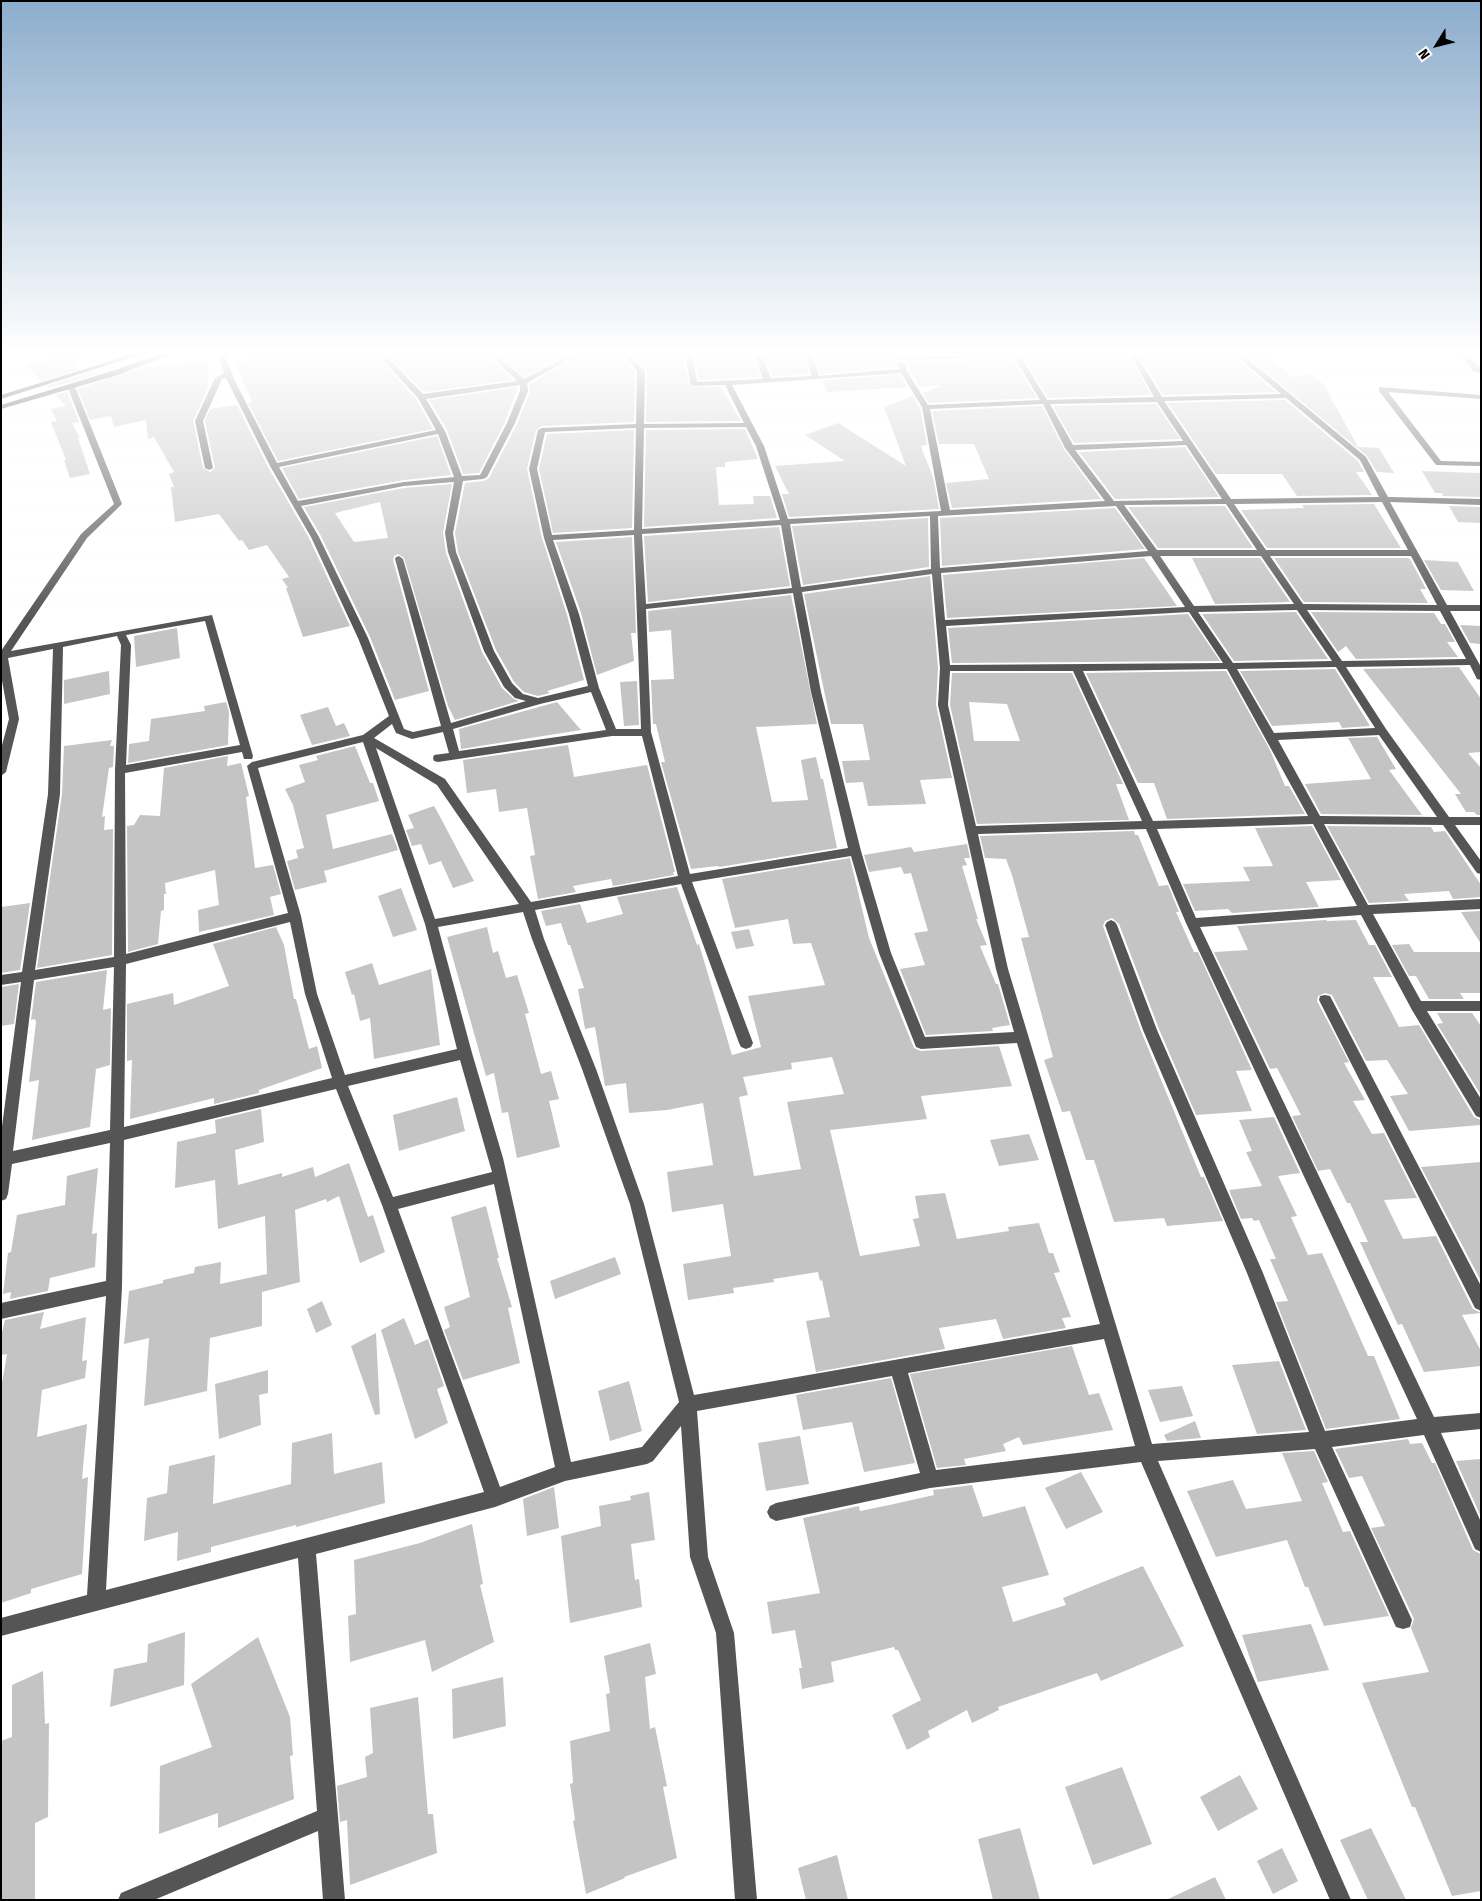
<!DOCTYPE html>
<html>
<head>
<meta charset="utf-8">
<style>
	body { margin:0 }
	#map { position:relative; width:1482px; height:1901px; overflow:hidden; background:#fff; font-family:"Fira Sans Condensed",sans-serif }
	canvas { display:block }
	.frame { position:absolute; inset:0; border:2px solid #000; pointer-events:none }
	.north { position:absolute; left:1412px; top:20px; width:50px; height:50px; -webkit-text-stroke:4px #fff; paint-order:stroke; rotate:234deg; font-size:14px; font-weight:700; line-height:20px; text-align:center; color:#000 }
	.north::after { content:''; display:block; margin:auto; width:18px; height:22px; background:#000; clip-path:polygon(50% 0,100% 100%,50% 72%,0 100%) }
</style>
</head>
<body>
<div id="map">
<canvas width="1482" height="1901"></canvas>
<div class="frame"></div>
<div class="north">N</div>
</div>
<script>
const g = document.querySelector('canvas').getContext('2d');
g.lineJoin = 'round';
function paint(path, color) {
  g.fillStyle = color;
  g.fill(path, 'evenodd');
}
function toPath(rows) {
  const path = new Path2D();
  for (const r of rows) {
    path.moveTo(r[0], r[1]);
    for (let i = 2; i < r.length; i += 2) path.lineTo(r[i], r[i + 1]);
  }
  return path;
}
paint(toPath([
	[71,354,73,354,77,370,41,381,26,365],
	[279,354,375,354,416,399,433,429,278,461,248,403,252,402,236,362],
	[386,354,487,354,513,380,424,392],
	[498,354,568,354,524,377],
	[581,354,621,354,635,372,634,422,542,426,536,430,527,469,542,538,567,615,584,680,547,691,550,693,538,696,524,692,514,682,496,650,458,552,455,533,465,483,483,481,489,478,517,424,530,392,529,384],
	[631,354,634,354,634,357,683,354,690,387,721,387,741,421,646,422,647,371],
	[694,354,752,354,760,377,699,380],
	[763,354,803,354,809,374,772,376],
	[814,354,888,354,891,361,897,362,895,363,896,367,820,374],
	[1062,354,1128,354,1151,395,1048,398,1024,359,1057,358],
	[1138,354,1173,355,1175,358,1233,356,1276,392,1163,395],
	[1265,354,1292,377,1311,374,1324,385,1358,447,1379,448,1394,473,1377,472,1367,456,1246,355],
	[1013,359,1037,398,929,403,923,393,943,385,919,386,905,362],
	[208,361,208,388,193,421,203,468,210,472,215,468,205,421,210,409,237,405,268,467,309,538,350,626,303,637,286,588,288,588,282,579,289,577,267,545,249,550,242,540,239,541,219,514,175,522,171,487,174,487,169,474,174,472,154,437,148,439,146,420,114,427,111,416,90,420,78,389,140,368],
	[100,373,49,388,47,386,85,374],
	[900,375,907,387,827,392,822,380],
	[518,387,505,422,479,473,463,474,447,430,429,400],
	[67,392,79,422,72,423,80,438,78,438,90,474,70,478,64,460,66,460,51,422,57,421,51,409,66,406,55,395],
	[913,396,920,408,927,445,922,445,923,447,921,447,933,477,939,509,789,517,782,494,789,494,775,466,845,461,805,435,838,423,906,466,884,407],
	[1285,400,1358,461,1364,472,1356,472,1372,495,1297,496,1282,474,1216,474,1168,403],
	[1156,404,1180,439,1074,443,1053,406],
	[1042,406,1064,449,1101,499,952,508,946,483,989,479,974,444,939,444,932,411],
	[745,429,758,459,725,462,725,467,716,467,719,505,754,504,753,496,770,496,777,518,644,527,646,430],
	[634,430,632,528,553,533,539,469,547,434],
	[437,436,451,475,404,480,299,499,282,468],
	[1185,447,1219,497,1115,499,1079,452],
	[1422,471,1481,473,1481,497,1443,496,1442,493,1435,493],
	[452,484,443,533,446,553,482,652,502,688,514,699,519,701,455,720,448,706,404,558,398,554,394,556,393,560,429,691,395,700,370,637,321,536,304,507,404,488],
	[380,502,388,538,354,542,335,513],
	[1374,504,1401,548,1267,548,1241,510,1304,508,1302,505],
	[1225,506,1253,548,1158,548,1128,507],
	[1449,506,1481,507,1481,523,1458,522],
	[1115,508,1145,549,942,566,940,518],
	[928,518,929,567,803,585,792,526],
	[779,527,790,586,648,602,644,536],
	[632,537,636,633,631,633,634,661,597,675,581,613,556,542],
	[1144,558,1177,606,947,618,943,575],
	[1192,558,1260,558,1290,602,1215,604],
	[1274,558,1408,558,1410,559,1426,589,1420,589,1428,603,1304,602],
	[1424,560,1458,562,1474,591,1441,590],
	[930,576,938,668,936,705,952,778,920,780,926,804,868,806,863,782,846,783,842,761,870,760,863,724,831,724,804,594],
	[791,595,817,724,756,727,772,802,808,800,801,760,816,757,821,779,823,779,837,848,719,867,718,866,691,869,661,762,665,762,656,724,653,724,651,680,674,679,671,630,649,632,648,611],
	[1296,612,1328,659,1234,661,1202,614],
	[1311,612,1434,613,1441,624,1445,624,1455,642,1447,642,1458,657,1356,659,1346,646,1338,652],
	[1188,614,1220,661,952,663,948,628],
	[1460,625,1481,626,1481,644,1470,643],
	[177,628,180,658,136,667,134,636],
	[1459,667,1481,699,1481,752,1468,753,1481,768,1481,815,1477,815,1474,812,1466,812,1455,794,1461,794,1363,669],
	[1335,669,1370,726,1342,728,1339,722,1272,726,1240,671],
	[109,671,110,694,64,704,64,680],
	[1226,671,1270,750,1285,786,1289,786,1305,814,1167,819,1154,783,1138,783,1086,673],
	[952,673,1072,673,1123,784,1116,784,1129,820,977,824,950,705],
	[969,702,1007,704,1020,741,974,741],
	[637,681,639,725,624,726,620,682],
	[226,702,229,712,228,745,128,763,129,744,149,741,151,719,205,711,204,706],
	[557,702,581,730,461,749,459,729],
	[328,707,336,726,344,723,350,736,312,745,300,715],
	[1377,737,1396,769,1389,770,1422,815,1321,814,1305,784,1371,779,1348,738],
	[112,740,110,746,114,746,113,767,109,768,102,817,105,816,104,830,113,829,112,955,37,968,62,794,64,746],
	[568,745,574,777,647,765,675,872,673,872,674,875,613,886,611,879,573,886,576,892,538,899,530,856,535,855,527,808,499,812,496,789,467,793,463,760],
	[355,746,370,783,373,783,379,801,326,815,333,849,392,834,398,850,324,871,327,882,295,890,287,861,298,858,296,850,304,848,293,805,285,789,305,782,299,765,318,760,316,756],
	[228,756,227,766,241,763,249,796,246,797,255,868,273,865,281,894,270,897,274,915,199,932,198,910,219,905,215,870,165,883,166,894,164,894,164,910,161,911,158,944,128,952,127,826,134,825,140,815,160,816,164,768],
	[434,806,438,813,474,881,453,888,441,861,429,865,421,844,412,846,406,830,414,828,408,815],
	[1312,826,1341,880,1306,882,1319,907,1232,913,1228,909,1195,911,1183,884,1250,881,1243,867,1273,866,1255,828],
	[1327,826,1431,827,1434,832,1445,831,1481,885,1481,897,1453,899,1449,891,1404,894,1409,901,1369,903],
	[1134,831,1135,835,1138,835,1159,886,1168,885,1179,912,1176,912,1194,952,1198,952,1252,1070,1236,1071,1252,1111,1196,1115,1159,1029,1119,924,1112,918,1105,921,1103,926,1141,1031,1201,1177,1204,1177,1223,1221,1167,1226,1164,1218,1114,1222,1094,1160,1086,1160,1070,1111,1062,1112,1044,1060,1053,1057,1021,938,1029,937,1012,875,1006,859,985,858,980,836],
	[967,844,970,858,964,858,967,865,962,866,978,919,976,919,987,945,980,946,996,984,998,984,1010,1025,992,1028,993,1031,926,1035,900,969,925,965,914,933,928,931,911,873,904,874,901,867,869,872,864,855,911,847,914,852],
	[850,858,869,938,914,1048,921,1051,999,1046,1012,1086,921,1096,927,1119,830,1130,860,1256,920,1246,913,1219,919,1218,915,1196,945,1193,957,1239,1009,1231,1008,1227,1039,1223,1049,1253,1053,1253,1060,1272,1054,1273,1071,1317,1062,1318,1066,1328,1003,1339,996,1319,939,1328,945,1349,816,1372,806,1321,830,1317,822,1280,820,1281,818,1272,773,1279,774,1282,733,1288,734,1293,688,1300,683,1264,731,1256,723,1204,672,1212,667,1172,713,1165,703,1103,667,1110,629,1113,626,1083,605,1086,595,1027,585,1029,578,989,584,988,570,945,568,945,561,923,546,926,541,911,580,904,587,923,623,914,617,897,677,887,697,945,699,944,732,1055,761,1047,748,996,825,985,811,943,793,944,788,919,735,928,722,879],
	[832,1057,844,1094,787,1102,801,1169,754,1176,739,1097,748,1095,743,1077,792,1069,791,1063],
	[401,888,417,930,393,937,378,896],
	[30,903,20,970,1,973,1,907],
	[1481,911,1481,944,1461,912],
	[1326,920,1327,921,1356,920,1369,945,1375,945,1392,977,1373,977,1399,1027,1419,1025,1474,1117,1481,1120,1481,1125,1409,1131,1390,1096,1408,1094,1387,1060,1366,1061,1332,995,1325,993,1318,996,1317,1001,1349,1062,1344,1063,1365,1100,1353,1101,1372,1134,1384,1133,1417,1198,1384,1200,1403,1239,1436,1236,1473,1309,1481,1313,1462,1315,1481,1351,1481,1366,1424,1372,1402,1324,1398,1325,1360,1242,1368,1242,1350,1203,1347,1203,1330,1169,1318,1171,1292,1116,1301,1115,1277,1068,1270,1069,1214,952,1248,950,1237,926],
	[276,927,284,945,294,999,296,999,309,1049,317,1046,322,1068,259,1090,259,1093,214,1104,214,1098,130,1119,132,1060,127,1061,127,1004,173,993,174,1005,229,986,213,944],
	[487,927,493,953,498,951,506,978,517,975,529,1013,525,1014,541,1074,551,1071,559,1099,549,1101,560,1147,517,1158,508,1112,502,1113,494,1073,486,1076,447,937],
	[749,929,754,946,736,949,731,932],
	[1409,944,1414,952,1481,952,1481,993,1460,993,1464,999,1429,999,1416,976,1409,976,1392,945],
	[372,963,379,985,431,969,440,1045,374,1059,370,1018,360,1021,354,994,352,995,345,972],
	[107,970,103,1010,111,1008,110,1065,96,1069,90,1127,32,1140,39,1080,29,1082,36,1022,35,1019,31,1020,36,982],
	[19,984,14,1024,1,1026,1,987],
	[1437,1013,1472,1013,1481,1026,1481,1095,1437,1024,1443,1023],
	[457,1097,465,1131,399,1151,393,1115],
	[261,1109,264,1142,235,1150,238,1185,282,1173,282,1177,313,1167,315,1177,349,1163,368,1217,373,1215,385,1252,360,1263,339,1196,327,1202,326,1199,295,1210,300,1282,262,1292,262,1326,210,1338,207,1391,144,1406,149,1338,124,1344,129,1291,163,1283,163,1280,194,1273,195,1267,221,1262,220,1284,267,1274,265,1216,218,1229,215,1180,175,1188,177,1142,216,1133,215,1120],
	[1274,1117,1300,1173,1278,1176,1297,1216,1291,1217,1308,1255,1322,1253,1368,1356,1374,1356,1400,1419,1326,1429,1276,1302,1288,1301,1270,1259,1276,1259,1259,1220,1254,1221,1252,1218,1241,1219,1229,1190,1262,1186,1246,1152,1252,1151,1239,1120],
	[1029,1134,1039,1160,999,1166,990,1140],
	[1481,1162,1481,1281,1421,1167],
	[98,1168,92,1234,97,1233,95,1267,50,1278,48,1291,10,1299,11,1292,3,1294,8,1253,11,1252,17,1215,65,1205,67,1176],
	[486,1206,499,1258,497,1258,512,1307,508,1308,520,1363,463,1380,444,1330,450,1327,444,1307,470,1297,451,1217],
	[615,1257,621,1274,555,1299,550,1281],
	[322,1301,332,1325,316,1333,307,1309],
	[44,1312,40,1329,86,1317,82,1361,87,1360,85,1378,42,1390,37,1437,87,1424,82,1479,88,1477,82,1574,31,1589,31,1593,1,1603,1,1389,7,1354,1,1355,1,1337,5,1320],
	[404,1318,415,1345,428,1339,444,1386,437,1389,448,1423,415,1439,381,1330],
	[376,1333,380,1414,375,1415,351,1346],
	[1072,1346,1089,1395,1099,1393,1113,1430,1023,1445,1019,1437,1003,1444,1006,1451,964,1459,966,1465,937,1468,910,1374],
	[1279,1361,1306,1430,1257,1434,1232,1365],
	[268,1370,268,1393,259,1395,261,1425,219,1439,215,1384],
	[891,1378,915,1463,864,1472,852,1422,803,1430,796,1395],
	[629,1381,642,1431,610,1441,598,1391],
	[1182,1386,1193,1416,1160,1422,1148,1390],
	[1195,1421,1201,1438,1167,1441,1164,1435],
	[332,1433,334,1474,382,1462,385,1503,296,1527,296,1525,211,1547,211,1552,177,1561,178,1532,144,1541,147,1498,167,1493,169,1466,215,1455,213,1504,291,1484,292,1443],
	[800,1436,809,1484,766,1491,758,1443],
	[1408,1439,1410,1444,1422,1443,1432,1463,1435,1463,1473,1550,1481,1554,1481,1891,1452,1896,1415,1807,1412,1807,1362,1683,1429,1672,1411,1628,1414,1619,1371,1528,1385,1526,1362,1476,1349,1478,1335,1449],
	[1314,1451,1328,1482,1322,1483,1343,1532,1350,1531,1389,1616,1324,1626,1308,1587,1305,1587,1287,1540,1216,1557,1187,1491,1233,1480,1246,1509,1302,1501,1282,1453],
	[1481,1459,1481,1517,1456,1461],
	[1081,1472,1103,1512,1066,1529,1045,1488],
	[972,1485,983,1517,1025,1506,1049,1575,1002,1587,1013,1622,1066,1605,1063,1598,1143,1566,1184,1646,1101,1681,1097,1673,998,1707,999,1710,972,1723,967,1710,928,1731,930,1737,907,1750,892,1715,921,1700,898,1650,895,1650,894,1647,831,1662,834,1682,802,1689,799,1668,802,1668,795,1630,772,1634,767,1602,820,1593,803,1518,859,1506,860,1511,894,1504,934,1495,933,1490],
	[554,1487,559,1528,527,1536,523,1499],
	[649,1492,655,1540,631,1544,635,1580,639,1579,642,1607,570,1623,561,1536,601,1526,599,1506,631,1500,630,1496],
	[472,1524,483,1584,480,1585,494,1642,432,1672,425,1640,350,1662,348,1616,356,1614,354,1560,420,1543],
	[1311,1624,1329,1670,1258,1682,1242,1635],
	[185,1632,184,1685,110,1707,114,1669,147,1662,148,1644],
	[258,1637,290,1717,293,1755,290,1756,294,1799,218,1828,218,1813,159,1834,160,1766,212,1747,191,1684],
	[650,1643,656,1674,645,1677,650,1729,655,1727,667,1786,663,1787,677,1858,624,1877,625,1878,586,1894,573,1821,575,1820,570,1784,573,1783,570,1741,610,1731,606,1694,610,1693,604,1656],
	[43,1671,45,1724,49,1723,48,1817,35,1823,35,1900,1,1900,1,1741,12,1737,12,1685],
	[503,1677,506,1726,453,1739,452,1689],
	[418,1697,428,1814,433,1814,437,1853,350,1885,347,1820,340,1822,337,1786,367,1777,365,1757,373,1753,370,1708],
	[1122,1767,1152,1844,1093,1865,1065,1787],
	[1240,1775,1258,1809,1218,1831,1200,1797],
	[1020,1828,1040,1900,993,1900,978,1839],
	[1371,1828,1406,1900,1368,1900,1340,1840],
	[1282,1848,1298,1881,1273,1894,1257,1861],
	[837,1855,848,1900,806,1900,798,1868],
	[1215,1877,1226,1900,1166,1900]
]), '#c4c4c4');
paint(toPath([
	[217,354,224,354,236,383,277,463,436,430,418,398,377,354,384,354,423,394,517,381,489,354,496,354,524,379,571,354,579,354,527,383,528,391,515,423,487,477,483,479,463,481,453,533,456,552,494,651,512,683,523,694,538,698,588,686,569,614,544,538,529,469,538,430,542,428,636,424,637,371,623,354,629,354,645,371,644,424,744,423,725,385,691,386,685,354,692,354,697,382,763,379,754,354,761,354,771,378,812,376,805,354,812,354,819,376,899,369,897,364,901,362,905,364,907,371,928,405,1040,400,1014,357,898,360,895,360,895,356,1060,354,1057,356,1021,357,1047,400,1154,397,1130,354,1136,354,1162,397,1281,394,1234,354,1242,354,1366,457,1388,497,1481,499,1481,505,1390,502,1447,605,1481,605,1481,611,1450,611,1481,667,1481,680,1477,679,1470,665,1346,667,1386,729,1449,817,1481,817,1481,825,1455,825,1481,861,1481,874,1477,873,1443,825,1324,824,1368,905,1481,899,1481,909,1373,914,1421,1001,1481,1001,1481,1011,1427,1011,1481,1099,1481,1118,1476,1116,1412,1010,1361,915,1200,927,1434,1417,1481,1413,1481,1429,1441,1433,1481,1522,1481,1552,1475,1549,1424,1435,1332,1447,1412,1620,1410,1627,1403,1629,1396,1627,1315,1449,1158,1461,1351,1900,1330,1900,1141,1462,930,1488,776,1521,770,1518,767,1512,770,1506,776,1503,920,1473,892,1376,697,1411,708,1557,734,1633,757,1900,735,1900,716,1633,690,1557,681,1426,653,1461,647,1464,565,1481,495,1507,316,1554,345,1900,323,1900,318,1831,154,1900,118,1900,121,1893,317,1811,298,1558,1,1636,1,1618,87,1595,106,1296,1,1319,1,1303,106,1281,110,1143,12,1164,8,1194,6,1199,1,1201,1,1134,21,982,1,985,1,975,22,972,48,794,53,649,8,658,19,719,6,772,1,776,1,749,9,719,1,675,1,651,81,534,114,504,67,386,74,384,122,504,87,538,11,651,212,615,253,756,252,759,244,759,242,752,125,773,126,954,288,913,247,766,252,762,363,735,389,716,358,638,311,537,270,466,226,378,222,379,203,421,213,468,209,470,205,468,195,421,215,378,224,373,217,354],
	[901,373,922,407,941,511,788,519,764,446,732,385,901,373],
	[520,385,520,391,507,423,480,475,462,476,445,431,426,399,520,385],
	[1286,398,1360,460,1379,497,1231,499,1164,401,1286,398],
	[1157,402,1183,441,1073,445,1050,404,1157,402],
	[1043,404,1065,448,1105,501,950,510,930,409,1043,404],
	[746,427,756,446,780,520,642,529,644,428,746,427],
	[636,428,634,530,552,535,537,469,545,432,636,428],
	[438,434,454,477,404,482,298,501,279,467,438,434],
	[1186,445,1222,499,1114,501,1075,450,1186,445],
	[454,482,445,533,448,552,484,651,504,687,515,698,526,701,451,723,403,559,399,556,396,557,395,559,441,726,413,732,404,729,368,638,319,537,301,506,404,486,454,482],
	[1382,502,1408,550,1266,550,1234,504,1382,502],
	[1226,504,1257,550,1157,550,1124,505,1226,504],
	[1116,506,1148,551,940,568,938,516,1116,506],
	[930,516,931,569,801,587,790,524,930,516],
	[781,525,792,588,646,604,642,534,781,525],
	[634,535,641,729,616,729,599,688,579,614,553,540,634,535],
	[1151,556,1185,607,945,620,941,573,1151,556],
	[1160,556,1261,556,1294,604,1194,606,1160,556],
	[1270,556,1411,556,1437,605,1303,604,1270,556],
	[932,574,940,668,938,705,996,969,1014,1032,925,1037,891,953,861,851,821,692,802,592,932,574],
	[793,593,811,692,848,848,690,874,651,732,646,609,793,593],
	[1297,610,1332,661,1233,663,1198,612,1297,610],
	[1307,610,1440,611,1466,659,1342,661,1307,610],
	[1189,612,1223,663,950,665,946,626,1189,612],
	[205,621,240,745,126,765,131,645,126,635,205,621],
	[117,636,121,645,115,770,114,957,35,970,60,794,63,647,117,636],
	[1336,667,1375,728,1274,733,1237,669,1336,667],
	[1227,669,1308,816,1153,821,1083,671,1227,669],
	[950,671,1073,671,1142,821,976,826,948,705,950,671],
	[591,692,606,730,459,751,453,729,540,704,591,692],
	[392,724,396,733,412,739,443,732,449,753,434,755,433,758,434,761,438,762,612,736,642,736,678,876,531,902,445,779,374,738,392,724],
	[1379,735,1437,817,1320,816,1278,740,1379,735],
	[363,742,425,924,457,1049,345,1075,317,994,301,916,258,768,363,742],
	[376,748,437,785,519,904,435,919,376,748],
	[1313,824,1357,906,1196,918,1157,829,1313,824],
	[1146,829,1186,923,1417,1419,1325,1431,1263,1273,1157,1030,1117,925,1115,922,1111,920,1107,922,1105,925,1143,1030,1247,1273,1309,1432,1152,1444,1008,969,978,834,1146,829],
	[851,856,879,953,916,1047,921,1049,1017,1043,1100,1324,694,1395,644,1204,596,1069,544,939,535,910,681,884,739,1043,741,1047,746,1049,751,1047,753,1043,692,882,851,856],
	[523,912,532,939,582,1069,630,1204,679,1402,642,1447,571,1462,503,1158,472,1053,438,927,523,912],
	[290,922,305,994,332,1078,124,1127,126,964,290,922],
	[114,967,110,1130,13,1151,34,980,114,967],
	[460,1060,492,1172,393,1197,348,1086,460,1060],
	[336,1089,382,1205,484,1492,106,1590,122,1287,124,1140,336,1089],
	[494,1184,555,1467,500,1487,398,1209,494,1184],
	[1104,1339,1135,1446,936,1470,908,1373,1104,1339],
	[1461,354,1467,354,1481,368,1481,373,1473,371,1461,354],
	[1379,387,1481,395,1481,399,1388,392,1441,461,1481,462,1481,466,1436,465,1379,391,1379,387],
	[1325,995,1330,996,1481,1286,1481,1311,1475,1308,1319,1000,1320,996,1325,995]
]), '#555');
paint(toPath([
	[133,354,143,354,1,399,1,395,133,354],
	[161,354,171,354,118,375,1,409,1,405,112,371,161,354]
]), '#000');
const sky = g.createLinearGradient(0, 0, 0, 620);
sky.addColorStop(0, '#8cadcc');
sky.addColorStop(0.57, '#fff');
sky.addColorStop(1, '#ffffff00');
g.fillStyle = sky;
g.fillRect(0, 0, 1482, 620);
</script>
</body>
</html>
